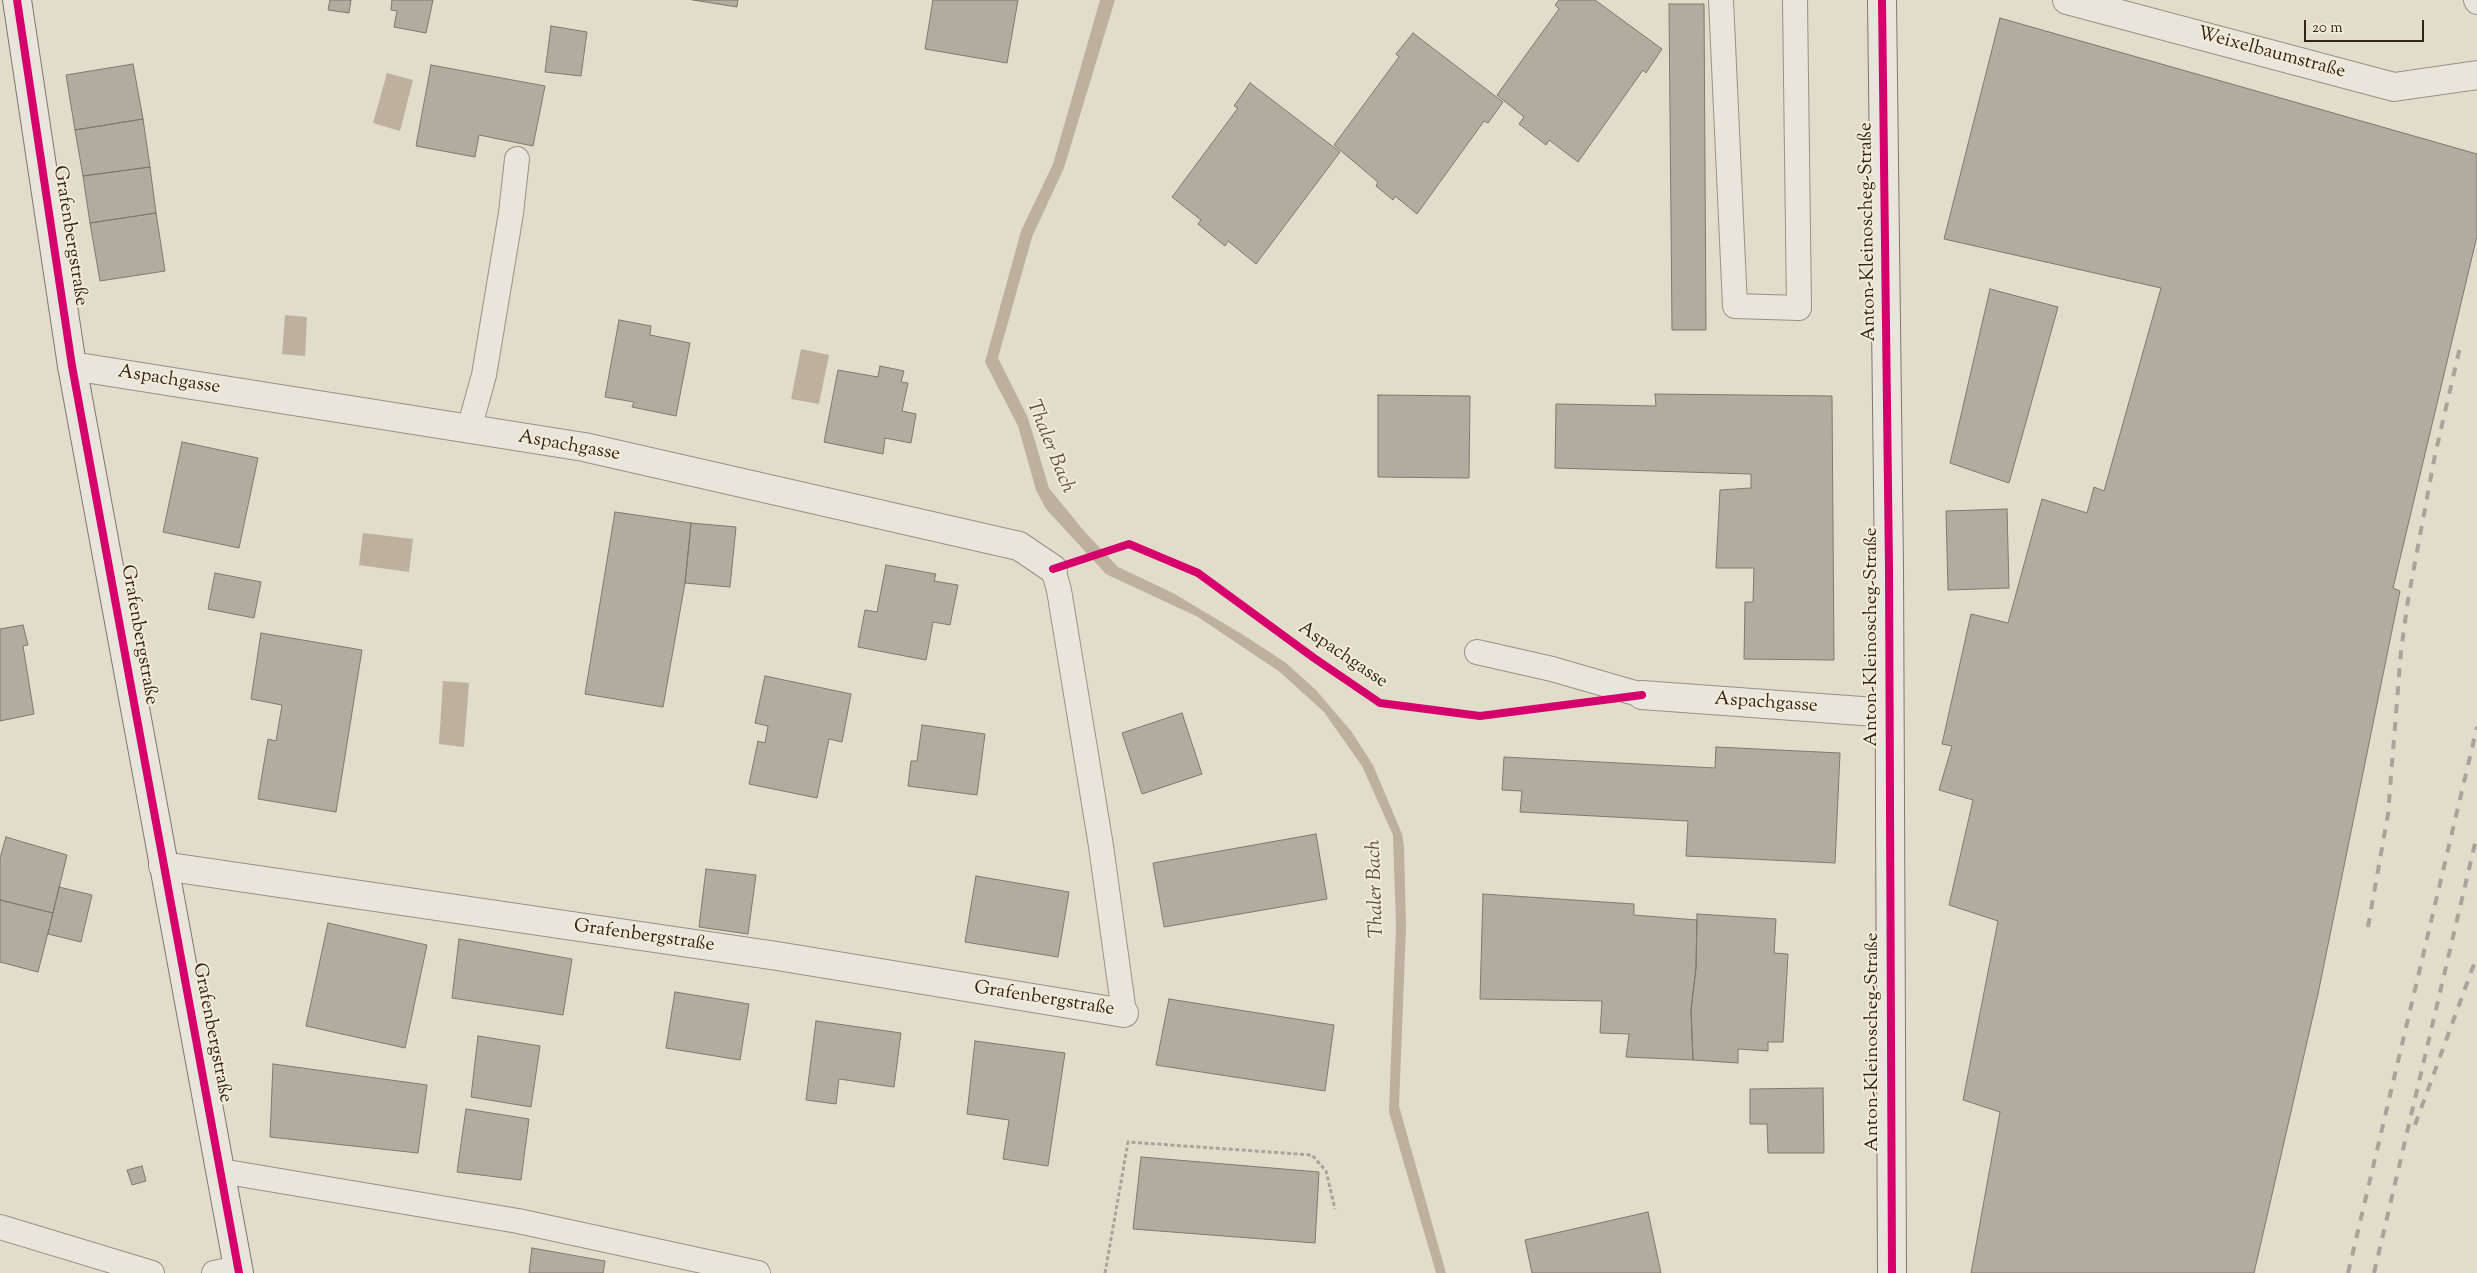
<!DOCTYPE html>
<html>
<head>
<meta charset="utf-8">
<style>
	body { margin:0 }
	#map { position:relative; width:2477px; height:1273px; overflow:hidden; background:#e2dccb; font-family:"Sorts Mill Goudy",serif }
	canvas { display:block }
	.scale { position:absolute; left:2304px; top:20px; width:120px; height:22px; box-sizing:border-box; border:2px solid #35221b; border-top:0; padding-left:6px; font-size:15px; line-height:18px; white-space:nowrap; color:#35221b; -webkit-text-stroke:4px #f2ebd7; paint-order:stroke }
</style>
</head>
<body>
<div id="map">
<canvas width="2477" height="1273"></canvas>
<div class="scale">20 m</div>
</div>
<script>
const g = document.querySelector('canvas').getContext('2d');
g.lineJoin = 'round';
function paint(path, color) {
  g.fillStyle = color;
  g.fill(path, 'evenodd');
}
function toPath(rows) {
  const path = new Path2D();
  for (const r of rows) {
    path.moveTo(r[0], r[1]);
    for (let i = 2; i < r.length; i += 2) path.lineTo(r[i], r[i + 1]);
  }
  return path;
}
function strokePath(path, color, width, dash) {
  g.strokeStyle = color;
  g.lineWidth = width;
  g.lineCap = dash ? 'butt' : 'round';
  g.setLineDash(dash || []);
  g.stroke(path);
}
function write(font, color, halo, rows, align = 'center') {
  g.font = font + ' "Sorts Mill Goudy",serif';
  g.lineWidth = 4;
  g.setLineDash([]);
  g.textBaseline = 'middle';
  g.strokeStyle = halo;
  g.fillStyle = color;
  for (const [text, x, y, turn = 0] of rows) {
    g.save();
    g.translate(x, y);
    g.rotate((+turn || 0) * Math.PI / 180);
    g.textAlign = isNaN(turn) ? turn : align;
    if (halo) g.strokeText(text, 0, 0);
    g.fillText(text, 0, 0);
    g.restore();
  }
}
paint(toPath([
	[1100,0,1115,0,1064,168,1032,237,998,358,1028,418,1049,488,1084,531,1118,567,1173,593,1245,636,1286,663,1316,690,1351,731,1373,765,1402,834,1404,847,1406,928,1399,1106,1446,1273,1436,1273,1389,1112,1396,927,1393,835,1362,766,1324,712,1280,672,1198,617,1106,574,1046,509,1036,490,1018,426,985,362,1021,231,1053,164],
	[387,73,413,80,400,131,373,123],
	[285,315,307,317,305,356,282,354],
	[801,349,829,355,819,404,791,399],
	[363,533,413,539,409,572,359,565],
	[443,681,469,683,464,747,439,744]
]), '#bdb19d');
const building = toPath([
	[330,0,351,0,349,13,328,10,330,0],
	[392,0,433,0,426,33,394,27,397,11,391,10,392,0],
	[693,0,738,0,737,7,693,0],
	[933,0,1018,0,1007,63,925,49,933,0],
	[1559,0,1595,0,1662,49,1646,73,1643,70,1578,162,1549,140,1546,145,1519,124,1524,117,1497,95,1559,9,1555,5,1559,0],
	[1669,4,1704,4,1706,330,1672,330,1669,4],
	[2000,18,2477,154,2477,236,2393,588,2400,591,2318,994,2254,1273,1971,1273,2000,1112,1963,1100,1998,921,1949,905,1973,800,1939,790,1952,746,1942,744,1971,614,2008,623,2042,499,2087,513,2094,487,2104,491,2161,288,1944,239,2000,18],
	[551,26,587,32,581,76,545,72,551,26],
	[1413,33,1503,102,1488,123,1484,121,1417,214,1395,196,1393,200,1376,186,1378,182,1334,145,1399,57,1396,54,1413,33],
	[133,64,143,119,75,130,66,75,133,64],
	[431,65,545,86,533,146,479,135,475,157,416,146,431,65],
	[1250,83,1340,152,1256,264,1228,241,1225,246,1198,224,1201,220,1172,197,1238,108,1234,106,1250,83],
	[143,119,150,167,83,176,75,130,143,119],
	[150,167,156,213,90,223,83,176,150,167],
	[156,213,165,271,100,281,90,223,156,213],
	[1990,289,2058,307,2009,483,1950,463,1990,289],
	[619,320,651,326,650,335,690,343,676,416,632,407,634,402,605,397,619,320],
	[880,366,904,371,901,382,908,383,902,411,916,414,911,443,885,438,883,454,824,442,838,370,878,377,880,366],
	[1655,394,1832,396,1834,660,1744,659,1745,602,1753,602,1754,568,1716,568,1720,490,1751,488,1751,474,1555,468,1556,404,1656,406,1655,394],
	[1378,395,1470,396,1469,478,1378,477,1378,395],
	[182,442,258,458,239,548,163,532,182,442],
	[2007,509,2009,588,1948,590,1946,511,2007,509],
	[615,512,691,523,685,583,663,707,585,694,615,512],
	[691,523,736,527,730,587,685,583,691,523],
	[886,565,936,574,934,581,958,585,950,625,933,622,926,660,858,647,865,610,877,612,886,565],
	[215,573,261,582,254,618,208,609,215,573],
	[23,625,28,645,23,646,34,714,0,721,0,629,23,625],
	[261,633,362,650,336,812,258,799,268,739,276,741,282,705,251,699,261,633],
	[765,676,851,694,842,742,829,739,817,798,749,784,758,741,765,743,768,726,755,723,765,676],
	[1182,713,1202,774,1142,794,1122,733,1182,713],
	[922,725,985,734,977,795,908,786,911,761,917,761,922,725],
	[1716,747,1840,753,1835,863,1686,856,1688,821,1520,812,1522,791,1502,790,1504,757,1715,768,1716,747],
	[1316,834,1327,899,1164,927,1153,863,1316,834],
	[6,837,67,855,53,913,0,900,0,858,6,837],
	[706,869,756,875,748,934,699,927,706,869],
	[976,876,1069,892,1058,957,965,942,976,876],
	[59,887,92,895,81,942,48,934,59,887],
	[1483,894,1634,904,1634,915,1697,920,1696,968,1691,1010,1693,1060,1626,1057,1629,1034,1600,1033,1602,1001,1480,999,1483,894],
	[0,900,53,913,38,972,0,962,0,900],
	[1697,914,1776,919,1774,953,1788,954,1783,1042,1768,1042,1768,1051,1738,1049,1738,1063,1693,1060,1691,1010,1696,968,1697,914],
	[328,923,427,945,405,1048,306,1026,328,923],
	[459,939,572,959,563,1015,452,998,459,939],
	[675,992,749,1004,740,1060,666,1048,675,992],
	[1169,999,1334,1025,1325,1091,1156,1065,1169,999],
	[816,1021,901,1033,894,1087,839,1079,836,1104,806,1100,816,1021],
	[478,1036,540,1046,531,1107,471,1097,478,1036],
	[975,1041,1065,1053,1048,1166,1003,1159,1009,1120,967,1114,975,1041],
	[273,1064,427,1085,418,1153,270,1137,273,1064],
	[1823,1088,1824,1153,1768,1153,1767,1124,1750,1124,1750,1089,1823,1088],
	[466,1109,529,1119,521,1180,457,1172,466,1109],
	[1141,1157,1319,1172,1315,1243,1133,1229,1141,1157],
	[142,1166,146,1181,132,1185,127,1170,142,1166],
	[1648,1212,1661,1273,1532,1273,1525,1240,1648,1212],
	[532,1248,605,1261,603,1273,529,1273,532,1248]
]);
paint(building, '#b1aca0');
strokePath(building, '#7e786f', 1);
const lane = toPath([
	[1721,0,1735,306,1799,308,1795,0],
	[2476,0,2477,2],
	[469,429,484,375,511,213,517,159],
	[1053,569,1059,590,1101,846,1124,1013],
	[1477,652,1552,669,1642,695],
	[221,1171,518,1221,758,1273],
	[0,1227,152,1273],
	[214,1273,238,1268]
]);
const street = toPath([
	[2067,0,2394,87,2477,75],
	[72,366,584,447,1019,546,1053,569],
	[1642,695,1889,713],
	[163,866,777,956,1124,1013]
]);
const secondary = toPath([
	[17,0,72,366,239,1273],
	[1882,0,1889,567,1892,1273]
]);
strokePath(lane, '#979186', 26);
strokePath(street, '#979186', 30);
strokePath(secondary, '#7e786f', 30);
strokePath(toPath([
	[1105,1273,1128,1142,1312,1155,1326,1171,1335,1209]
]), '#a8a49c', 3, [4, 2.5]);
strokePath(lane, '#e8e5dd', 24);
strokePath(street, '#e8e5dd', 28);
strokePath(secondary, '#e8e5dd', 28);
strokePath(toPath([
	[2368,927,2388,814,2401,651,2408,600,2435,455,2461,343],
	[2415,1125,2477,956],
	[2348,1273,2477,727],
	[2374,1273,2477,835]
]), '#a8a49c', 4, [9, 9]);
strokePath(toPath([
	[17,0,72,366,239,1273],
	[1882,0,1889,567,1892,1273],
	[1053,569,1129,544,1198,573,1314,658,1380,703,1480,716,1642,695]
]), '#d6006c', 8);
write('19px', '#35221b', '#f2ebd7', [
	["Weixelbaumstraße",2271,54,15],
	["Anton-Kleinoscheg-Straße",1869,232,-91],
	["Grafenbergstraße",69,236,81],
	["Aspachgasse",169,381,9],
	["Aspachgasse",569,447,10],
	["Grafenbergstraße",138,635,80],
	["Anton-Kleinoscheg-Straße",1873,637,-90],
	["Aspachgasse",1342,656,34],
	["Aspachgasse",1766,704,4],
	["Grafenbergstraße",644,937,8],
	["Grafenbergstraße",1044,1000,9],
	["Grafenbergstraße",211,1033,79],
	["Anton-Kleinoscheg-Straße",1874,1042,-90]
]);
write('italic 20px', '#5f4e42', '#f2ebd7', [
	["Thaler Bach",1049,447,68],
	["Thaler Bach",1377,889,-92]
]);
</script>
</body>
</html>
